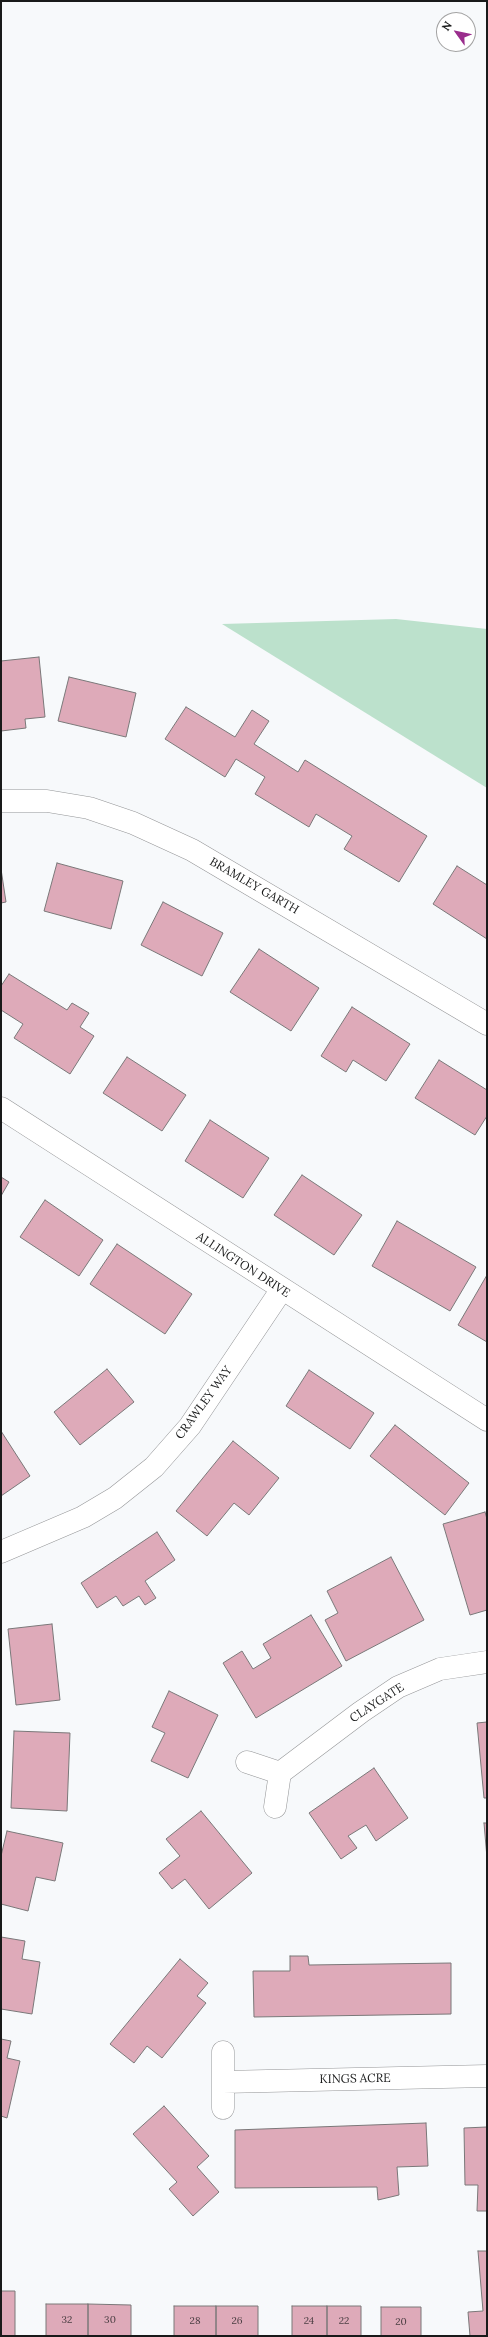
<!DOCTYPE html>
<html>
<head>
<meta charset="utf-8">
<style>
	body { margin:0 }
	#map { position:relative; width:488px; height:2337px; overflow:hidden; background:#f7f9fb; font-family:Lora,serif }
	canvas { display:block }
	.frame { position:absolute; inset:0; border:2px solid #191a1a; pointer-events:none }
	.north { position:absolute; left:436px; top:12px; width:40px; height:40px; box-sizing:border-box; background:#fff; border:1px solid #a3a3a3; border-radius:50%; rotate:303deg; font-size:11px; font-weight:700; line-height:16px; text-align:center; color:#191a1a }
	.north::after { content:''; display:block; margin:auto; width:14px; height:18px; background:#9a2d8d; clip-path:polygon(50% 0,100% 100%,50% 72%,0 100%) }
</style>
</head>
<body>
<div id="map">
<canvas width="488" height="2337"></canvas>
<div class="frame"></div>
<div class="north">N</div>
</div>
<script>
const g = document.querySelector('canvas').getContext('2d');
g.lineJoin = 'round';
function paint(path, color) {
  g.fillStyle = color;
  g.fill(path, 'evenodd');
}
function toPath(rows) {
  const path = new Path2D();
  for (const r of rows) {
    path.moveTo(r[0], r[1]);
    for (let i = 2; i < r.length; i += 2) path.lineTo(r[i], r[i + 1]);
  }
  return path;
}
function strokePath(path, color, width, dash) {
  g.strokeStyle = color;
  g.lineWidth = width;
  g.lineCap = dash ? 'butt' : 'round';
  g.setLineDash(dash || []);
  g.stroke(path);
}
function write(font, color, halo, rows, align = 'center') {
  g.font = font + ' Lora,serif';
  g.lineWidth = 3;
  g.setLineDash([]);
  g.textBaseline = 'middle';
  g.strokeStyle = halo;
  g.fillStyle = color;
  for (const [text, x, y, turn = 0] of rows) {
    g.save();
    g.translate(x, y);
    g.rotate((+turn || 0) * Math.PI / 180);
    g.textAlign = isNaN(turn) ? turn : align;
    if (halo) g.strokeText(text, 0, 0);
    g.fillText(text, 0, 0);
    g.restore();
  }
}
paint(toPath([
	[396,619,487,629,487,788,222,624]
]), '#bce1cc');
const building = toPath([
	[39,657,45,717,25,719,26,728,1,731,1,661,39,657],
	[69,677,136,693,126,737,58,721,69,677],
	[186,707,235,737,252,710,269,721,254,744,298,772,305,760,427,836,399,882,344,849,352,836,316,814,309,827,255,794,265,777,236,759,225,777,165,739,186,707],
	[57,863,123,881,111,929,44,911,57,863],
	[457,866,487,885,487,939,433,904,457,866],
	[1,869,6,902,1,903,1,869],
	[163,902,223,933,202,976,141,945,163,902],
	[259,949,319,988,291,1031,230,992,259,949],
	[9,974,67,1010,72,1003,89,1013,80,1027,94,1036,70,1074,14,1038,23,1024,1,1010,1,986,9,974],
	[352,1007,410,1044,386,1081,353,1060,346,1072,321,1056,352,1007],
	[127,1057,186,1095,162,1131,103,1093,127,1057],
	[439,1060,487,1090,487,1116,475,1135,415,1098,439,1060],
	[210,1120,269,1158,243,1198,185,1161,210,1120],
	[302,1175,362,1215,334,1255,274,1215,302,1175],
	[1,1177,9,1182,1,1196,1,1177],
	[45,1200,103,1240,79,1276,20,1237,45,1200],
	[397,1221,476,1267,450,1311,372,1266,397,1221],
	[117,1244,192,1294,165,1334,90,1284,117,1244],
	[487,1275,487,1342,458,1325,487,1275],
	[107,1369,134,1402,80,1445,54,1412,107,1369],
	[309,1370,374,1413,350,1449,286,1406,309,1370],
	[395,1425,469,1483,445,1515,370,1456,395,1425],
	[1,1431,30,1476,1,1496,1,1431],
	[233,1441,279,1478,249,1515,234,1503,207,1536,176,1511,233,1441],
	[485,1512,487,1519,487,1610,470,1615,443,1524,485,1512],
	[157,1532,175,1560,145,1581,156,1598,145,1605,139,1596,123,1606,116,1596,97,1608,81,1583,157,1532],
	[391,1557,424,1620,346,1661,325,1620,338,1613,327,1591,391,1557],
	[311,1615,342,1666,256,1718,223,1663,242,1651,253,1669,271,1658,263,1644,311,1615],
	[52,1624,60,1700,16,1705,8,1629,52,1624],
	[169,1691,218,1715,188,1778,151,1761,165,1733,152,1727,169,1691],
	[487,1722,487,1798,484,1798,477,1723,487,1722],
	[14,1731,70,1733,67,1811,11,1808,14,1731],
	[374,1768,408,1818,376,1841,366,1825,348,1836,357,1848,341,1859,309,1813,374,1768],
	[201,1811,252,1873,209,1909,185,1879,172,1889,159,1873,180,1856,166,1839,201,1811],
	[484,1823,487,1823,487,1858,484,1823],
	[7,1831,63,1843,55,1881,36,1877,28,1911,1,1904,1,1856,7,1831],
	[1,1937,25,1941,22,1959,40,1962,32,2014,1,2009,1,1937],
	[290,1956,308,1956,309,1965,451,1963,451,2014,254,2017,253,1971,290,1971,290,1956],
	[180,1959,208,1983,197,1996,206,2003,162,2058,147,2046,134,2063,110,2044,180,1959],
	[1,2039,11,2041,7,2058,20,2061,7,2118,1,2116,1,2039],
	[164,2106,209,2156,197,2167,219,2192,193,2216,169,2189,177,2182,133,2134,164,2106],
	[426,2123,428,2166,397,2167,399,2195,378,2200,377,2187,235,2188,235,2130,426,2123],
	[487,2127,487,2211,477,2211,478,2185,465,2185,464,2128,487,2127],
	[478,2251,487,2251,487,2336,470,2336,468,2312,483,2311,478,2251],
	[1,2291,15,2291,15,2336,1,2336,1,2291],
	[46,2304,88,2304,88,2336,46,2336,46,2304],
	[88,2304,131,2305,131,2336,88,2336,88,2304],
	[174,2306,216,2306,216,2336,174,2336,174,2306],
	[216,2306,258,2306,258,2336,216,2336,216,2306],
	[292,2306,327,2306,327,2336,292,2336,292,2306],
	[327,2306,361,2306,361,2336,327,2336,327,2306],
	[381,2307,421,2307,421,2336,381,2336,381,2307]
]);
paint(building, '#deaab9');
strokePath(building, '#7a7879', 1);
const street = toPath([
	[1,801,47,801,89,808,133,823,192,850,487,1024],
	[1,1108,487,1420],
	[1,1552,83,1517,115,1498,154,1467,190,1426,282,1289],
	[247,1762,280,1773,275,1807],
	[280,1773,361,1712,398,1687,440,1669,487,1662],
	[223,2052,223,2108],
	[223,2082,487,2076]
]);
strokePath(street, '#949597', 23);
strokePath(street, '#fff', 22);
write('10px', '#4a3e42', null, [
	["32",67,2320],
	["30",110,2320],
	["28",195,2321],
	["26",237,2321],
	["24",309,2321],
	["22",344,2321],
	["20",401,2322]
]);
write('12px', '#191a1a', '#fff', [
	["BRAMLEY GARTH",254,886,30],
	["ALLINGTON DRIVE",243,1265,33],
	["CRAWLEY WAY",204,1403,-54],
	["CLAYGATE",377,1703,-33],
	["KINGS ACRE",355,2079,-1]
]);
</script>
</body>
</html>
